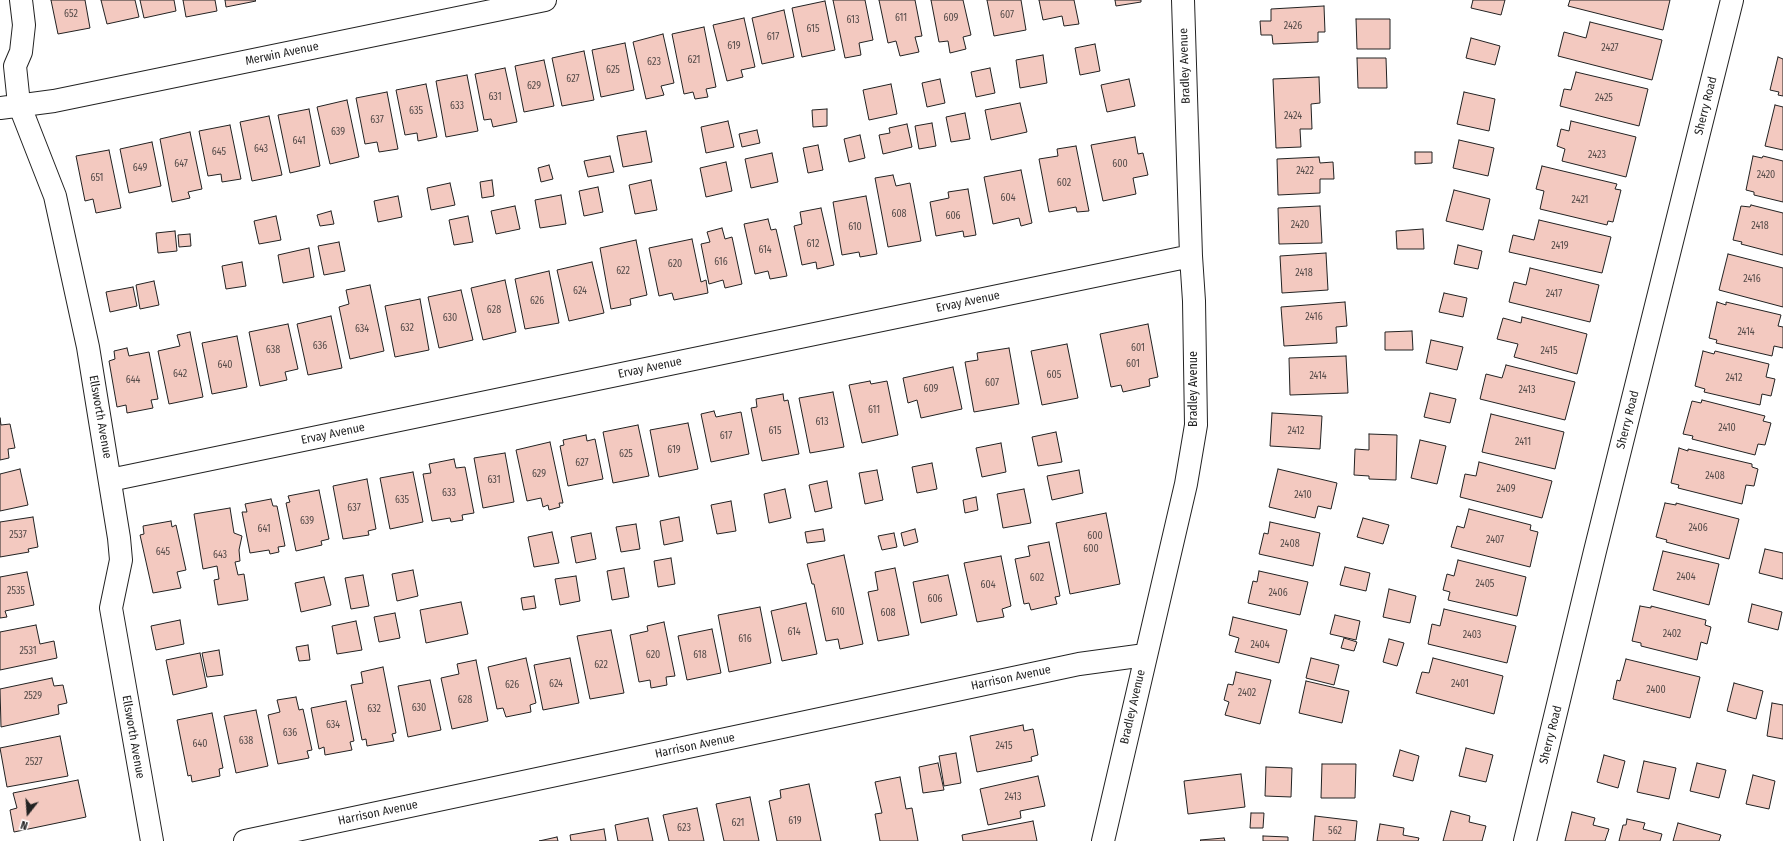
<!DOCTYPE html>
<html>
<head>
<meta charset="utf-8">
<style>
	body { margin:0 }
	#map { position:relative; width:1783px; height:841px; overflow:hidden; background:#fff; font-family:"Fira Sans Condensed",sans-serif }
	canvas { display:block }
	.north { position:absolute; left:8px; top:793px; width:40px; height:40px; -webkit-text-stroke:3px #fff; paint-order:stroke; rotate:197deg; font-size:11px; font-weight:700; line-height:16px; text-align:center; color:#222 }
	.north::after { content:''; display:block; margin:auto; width:14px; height:18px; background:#222; clip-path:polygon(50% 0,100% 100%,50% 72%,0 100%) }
</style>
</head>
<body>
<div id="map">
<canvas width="1783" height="841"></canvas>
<div class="north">N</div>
</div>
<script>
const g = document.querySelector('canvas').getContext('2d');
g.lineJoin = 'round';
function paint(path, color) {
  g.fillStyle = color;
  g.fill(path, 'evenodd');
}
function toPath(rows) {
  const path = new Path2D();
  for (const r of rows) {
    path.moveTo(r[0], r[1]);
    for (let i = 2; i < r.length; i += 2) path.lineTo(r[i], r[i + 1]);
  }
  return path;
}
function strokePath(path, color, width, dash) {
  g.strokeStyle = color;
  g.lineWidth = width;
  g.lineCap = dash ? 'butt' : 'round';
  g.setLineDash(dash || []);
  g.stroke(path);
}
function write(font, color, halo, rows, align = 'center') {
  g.font = font + ' "Fira Sans Condensed",sans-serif';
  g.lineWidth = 3;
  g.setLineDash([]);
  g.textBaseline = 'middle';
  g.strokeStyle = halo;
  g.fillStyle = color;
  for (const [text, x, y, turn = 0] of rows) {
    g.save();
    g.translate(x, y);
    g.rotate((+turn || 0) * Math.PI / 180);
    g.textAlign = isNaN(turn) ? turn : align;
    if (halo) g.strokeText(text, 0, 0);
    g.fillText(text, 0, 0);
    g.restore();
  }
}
const building = toPath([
	[51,0,85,0,90,28,58,34,51,0],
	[101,0,135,0,139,17,107,24,101,0],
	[140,0,174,0,176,11,144,18,140,0],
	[183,0,215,0,217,11,186,17,183,0],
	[225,0,255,0,256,1,226,7,225,0],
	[833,0,865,0,873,40,859,43,861,55,845,58,833,0],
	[879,0,915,0,922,36,915,37,919,52,900,56,896,41,888,43,879,0],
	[931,0,963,0,971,35,963,37,966,49,950,53,948,41,939,42,931,0],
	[987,0,1021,0,1026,30,994,36,987,0],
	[1039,0,1074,0,1079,24,1064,26,1062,16,1043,20,1039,0],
	[1115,0,1141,0,1141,2,1116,6,1115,0],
	[1473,0,1505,0,1501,15,1471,8,1473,0],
	[1570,0,1670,0,1663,30,1568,6,1570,0],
	[825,1,835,50,802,57,792,8,825,1],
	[1324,6,1325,32,1318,32,1318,42,1273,44,1272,35,1261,35,1260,21,1271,21,1271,9,1324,6],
	[784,10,794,57,762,64,752,18,784,10],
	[744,18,755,67,741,70,743,77,727,81,713,25,744,18],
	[1356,19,1390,19,1390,49,1357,49,1356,19],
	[1590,22,1662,40,1652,80,1558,56,1564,32,1586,38,1590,22],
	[704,27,716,87,706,89,708,97,695,99,693,92,684,94,672,34,704,27],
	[663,34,674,83,661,86,664,95,646,99,633,42,663,34],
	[1471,38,1500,46,1495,65,1466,58,1471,38],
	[625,43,634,90,601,97,592,50,625,43],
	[1095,44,1100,71,1080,75,1075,48,1095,44],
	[584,51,594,100,562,106,552,58,584,51],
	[1043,55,1047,83,1020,88,1016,60,1043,55],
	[1778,57,1783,59,1783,96,1778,95,1779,92,1770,90,1778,57],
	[1357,58,1386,58,1387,88,1358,88,1357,58],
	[544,60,554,106,524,112,515,66,544,60],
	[505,68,517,122,493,127,491,119,484,120,475,74,505,68],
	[990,68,995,93,976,97,971,72,990,68],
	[1576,72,1648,89,1639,126,1560,106,1564,89,1571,90,1576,72],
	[467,75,478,131,446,137,436,81,467,75],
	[1319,77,1320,103,1311,104,1312,129,1300,129,1301,147,1276,148,1273,79,1319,77],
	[940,79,945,103,927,107,922,83,940,79],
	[1129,79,1135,106,1107,112,1101,85,1129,79],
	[426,84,437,137,418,141,417,133,405,135,396,90,426,84],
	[891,84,897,114,869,120,863,90,891,84],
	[387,92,398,149,379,152,377,142,365,144,356,98,387,92],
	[1464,92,1495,99,1489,131,1457,124,1464,92],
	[347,100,359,157,330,164,317,107,347,100],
	[1020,103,1027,132,991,140,985,110,1020,103],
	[1775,105,1783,107,1783,150,1765,146,1775,105],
	[309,109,320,166,290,173,278,115,309,109],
	[827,109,827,126,813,127,812,110,827,109],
	[965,113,970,139,951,142,946,117,965,113],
	[269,116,282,175,252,181,240,122,269,116],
	[728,121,734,147,706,153,701,127,728,121],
	[1571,121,1636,137,1626,177,1562,161,1565,149,1557,146,1561,129,1569,131,1571,121],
	[932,123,936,146,919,149,915,126,932,123],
	[907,124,912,147,883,154,879,135,890,133,889,128,907,124],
	[230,125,241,179,222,182,221,174,208,176,199,131,230,125],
	[757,130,760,143,742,147,739,134,757,130],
	[646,131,652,162,623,167,617,136,646,131],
	[190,132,202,189,188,192,190,198,172,202,160,139,190,132],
	[860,135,865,158,849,162,844,139,860,135],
	[1135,137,1138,154,1143,153,1148,175,1133,178,1136,194,1103,201,1091,145,1135,137],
	[1459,140,1494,148,1488,176,1453,168,1459,140],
	[152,142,161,186,129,193,120,149,152,142],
	[818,145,823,170,808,173,803,148,818,145],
	[1076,146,1089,211,1077,212,1076,207,1049,212,1039,159,1058,156,1057,149,1076,146],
	[109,150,121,208,96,213,93,199,85,201,76,156,109,150],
	[1415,152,1432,152,1432,163,1415,164,1415,152],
	[772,153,778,182,751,188,745,159,772,153],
	[610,156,614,172,588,177,584,161,610,156],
	[1753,156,1762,158,1763,156,1783,161,1783,202,1754,195,1754,192,1746,190,1753,156],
	[1319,157,1320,163,1333,162,1334,179,1320,179,1320,193,1278,195,1277,159,1319,157],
	[726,162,732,191,706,197,700,168,726,162],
	[549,165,553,179,541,182,538,168,549,165],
	[1542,166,1617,184,1615,189,1621,190,1613,222,1608,221,1607,225,1540,209,1544,191,1536,189,1542,166],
	[1021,170,1032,223,1021,226,1019,218,993,224,984,177,1021,170],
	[893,175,896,186,910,183,921,241,888,247,875,178,893,175],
	[492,180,494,196,482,198,480,182,492,180],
	[651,180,657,210,635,214,629,185,651,180],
	[450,183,455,205,431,210,427,188,450,183],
	[598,187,603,212,584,216,579,191,598,187],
	[968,189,976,235,964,237,963,231,936,236,930,202,949,198,948,192,968,189],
	[1454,190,1490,199,1483,230,1446,221,1454,190],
	[561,195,566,224,540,228,535,200,561,195],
	[398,196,402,217,378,222,374,201,398,196],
	[866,196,877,254,860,257,859,252,842,255,833,202,866,196],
	[1751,205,1783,213,1783,255,1741,244,1742,242,1733,240,1741,206,1750,207,1751,205],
	[515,206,520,229,496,234,491,211,515,206],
	[1320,206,1322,243,1279,244,1278,208,1320,206],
	[821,208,834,265,817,269,816,262,802,265,794,226,802,224,800,212,821,208],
	[331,211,334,224,320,226,317,215,331,211],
	[276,216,281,240,259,244,254,221,276,216],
	[468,216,473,242,454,245,449,220,468,216],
	[768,219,771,230,776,229,787,276,770,279,768,271,755,274,744,224,768,219],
	[1539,220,1611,237,1602,273,1509,252,1513,235,1534,240,1539,220],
	[722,228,725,239,732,237,742,284,725,288,723,280,709,284,701,244,710,242,707,232,722,228],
	[1423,229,1424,249,1397,249,1396,231,1423,229],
	[175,231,177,251,158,253,156,233,175,231],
	[190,234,191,246,179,247,178,235,190,234],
	[692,239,701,282,706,280,708,293,674,300,672,293,659,296,649,248,692,239],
	[636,240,647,295,630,299,631,305,611,309,600,248,636,240],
	[339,242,345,271,324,275,318,246,339,242],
	[1458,245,1482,251,1478,269,1454,264,1458,245],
	[309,248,314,277,283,283,278,255,309,248],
	[1326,253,1328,290,1282,293,1280,256,1326,253],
	[1728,254,1783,268,1783,307,1719,290,1728,254],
	[242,262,246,286,226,289,222,266,242,262],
	[592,262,604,313,569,321,557,270,592,262],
	[1530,268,1599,285,1590,322,1509,302,1514,282,1526,285,1530,268],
	[549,271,559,323,525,329,515,279,549,271],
	[505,280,516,332,483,340,471,288,505,280],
	[154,281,159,305,140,309,136,285,154,281],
	[370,285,384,351,350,359,339,307,349,304,346,290,370,285],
	[133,287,137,306,110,312,106,292,133,287],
	[461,290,473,340,439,348,428,297,461,290],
	[1444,293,1467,298,1463,317,1439,312,1444,293],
	[420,299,429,350,395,357,385,306,420,299],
	[1345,302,1347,326,1336,327,1337,343,1284,346,1281,307,1345,302],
	[1717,302,1726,305,1726,302,1781,315,1778,326,1783,327,1783,348,1774,346,1772,356,1716,343,1717,340,1709,338,1717,302],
	[331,316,342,368,308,375,297,324,331,316],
	[1522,317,1587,334,1577,374,1514,357,1518,344,1497,339,1503,318,1521,323,1522,317],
	[288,324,298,369,285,372,287,380,260,386,249,332,288,324],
	[1148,324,1158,377,1149,379,1150,386,1123,392,1121,385,1111,387,1100,334,1148,324],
	[1412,331,1413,350,1385,350,1385,332,1412,331],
	[190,332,203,397,169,404,158,351,180,346,177,335,190,332],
	[237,336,247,387,212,394,202,343,237,336],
	[1431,340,1463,347,1457,370,1426,363,1431,340],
	[1067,344,1078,398,1042,405,1031,351,1067,344],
	[127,348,129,356,149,352,158,399,151,400,153,408,127,413,126,405,117,407,109,361,115,359,114,351,127,348],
	[1009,348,1019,404,974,412,965,362,978,360,977,353,1009,348],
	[1703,351,1714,354,1715,351,1769,364,1766,377,1775,379,1771,396,1762,394,1760,405,1704,392,1705,389,1695,386,1703,351],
	[1346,356,1348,393,1290,395,1289,358,1346,356],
	[1506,365,1575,382,1565,420,1480,399,1486,374,1502,378,1506,365],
	[953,367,962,409,921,418,917,400,908,403,903,378,953,367],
	[870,381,871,384,887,381,898,435,862,443,849,385,870,381],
	[833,392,844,447,810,453,799,398,833,392],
	[1430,393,1456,399,1450,423,1424,417,1430,393],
	[783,394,784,401,788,400,799,454,762,461,751,408,757,407,756,399,783,394],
	[1702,400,1765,416,1763,421,1771,423,1765,445,1758,444,1755,455,1692,439,1693,436,1683,434,1692,401,1701,403,1702,400],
	[714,411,716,417,741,412,749,454,711,462,701,414,714,411],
	[1272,413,1322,416,1320,449,1270,446,1272,413],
	[1491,414,1564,432,1555,469,1482,452,1491,414],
	[0,418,1,425,10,424,15,448,8,449,9,458,0,460,0,418],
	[688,423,698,469,659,477,650,430,688,423],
	[638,425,649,476,613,483,603,432,638,425],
	[1056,432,1062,462,1038,466,1032,437,1056,432],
	[1369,434,1397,435,1396,480,1369,479,1369,476,1354,475,1355,449,1369,450,1369,434],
	[586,435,587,441,595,439,603,479,568,486,560,446,564,445,563,440,586,435],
	[1420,440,1446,446,1437,484,1411,478,1420,440],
	[550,442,563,503,559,503,560,507,549,510,548,505,543,507,541,498,527,501,516,450,550,442],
	[1001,443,1006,472,982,477,976,448,1001,443],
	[1679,448,1688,451,1688,449,1752,464,1752,467,1758,469,1754,486,1746,485,1742,504,1678,488,1679,485,1671,483,1679,448],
	[505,453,514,502,483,508,474,458,505,453],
	[454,459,456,468,465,467,474,513,462,515,463,520,451,522,450,518,432,521,423,474,431,473,429,464,454,459],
	[1479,462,1552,481,1542,518,1460,497,1465,474,1476,476,1479,462],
	[932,463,937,489,917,493,912,467,932,463],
	[20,469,28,505,0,511,0,474,20,469],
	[1278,469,1337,483,1331,509,1318,506,1315,518,1269,507,1278,469],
	[877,470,883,500,865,504,859,473,877,470],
	[1079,470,1083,493,1052,500,1047,476,1079,470],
	[413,472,423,522,390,529,380,478,413,472],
	[367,479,376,529,368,531,369,535,343,539,333,486,367,479],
	[827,481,832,508,815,512,809,485,827,481],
	[785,489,791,518,769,523,764,494,785,489],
	[1024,489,1031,523,1003,528,997,494,1024,489],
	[319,490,329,539,321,541,322,545,296,551,286,503,290,502,288,496,319,490],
	[976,497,978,510,965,513,963,500,976,497],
	[271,499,273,506,277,506,285,546,278,547,279,552,270,554,269,550,250,553,242,512,247,512,245,504,271,499],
	[731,501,736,531,717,534,711,505,731,501],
	[1665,503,1676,505,1676,503,1739,519,1729,559,1666,542,1667,540,1656,537,1665,503],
	[230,508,234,533,242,536,239,550,240,561,235,562,238,575,244,574,248,600,218,605,214,580,219,579,217,566,203,569,194,514,230,508],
	[1469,509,1531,525,1530,530,1538,532,1530,567,1451,547,1457,526,1464,528,1469,509],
	[1106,513,1120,584,1070,594,1056,523,1106,513],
	[33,517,38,547,28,549,29,552,0,557,0,522,33,517],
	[679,517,683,541,664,545,660,521,679,517],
	[1363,518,1389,525,1383,544,1357,537,1363,518],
	[171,521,172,527,176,525,186,570,177,572,181,588,153,593,140,535,144,534,143,526,171,521],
	[1270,522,1320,533,1313,566,1259,554,1264,533,1268,534,1270,522],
	[636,524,640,549,621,552,616,527,636,524],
	[823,529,825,541,807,543,805,532,823,529],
	[915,529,918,542,904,546,901,533,915,529],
	[552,532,559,563,534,567,528,537,552,532],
	[591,533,596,559,576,563,571,537,591,533],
	[894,533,897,547,882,550,878,536,894,533],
	[1049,542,1060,596,1055,597,1057,604,1031,610,1029,603,1024,604,1015,559,1030,556,1028,546,1049,542],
	[1765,549,1783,553,1783,579,1759,573,1765,549],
	[1663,551,1719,564,1709,605,1653,590,1663,551],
	[844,555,863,644,840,649,838,639,826,641,814,584,812,584,807,564,844,555],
	[1001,556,1011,606,1002,609,1004,617,977,622,964,563,1001,556],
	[671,558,675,584,658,587,654,561,671,558],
	[1458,560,1526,577,1517,616,1448,600,1450,592,1443,590,1447,574,1454,576,1458,560],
	[1345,567,1370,573,1366,591,1340,585,1345,567],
	[624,568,629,597,612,600,607,571,624,568],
	[895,568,909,635,878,641,868,592,878,590,875,572,895,568],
	[413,570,418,596,397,601,392,574,413,570],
	[1259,571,1308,582,1300,615,1248,603,1253,581,1257,582,1259,571],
	[27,572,34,605,5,611,7,617,0,618,0,577,27,572],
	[363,575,369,606,351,609,345,578,363,575],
	[948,575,957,615,921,623,913,582,948,575],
	[576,576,580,601,560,605,555,579,576,576],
	[324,577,331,605,301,612,295,583,324,577],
	[1389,589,1416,596,1410,623,1383,617,1389,589],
	[534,596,536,608,523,610,521,598,534,596],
	[461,602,468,634,426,643,420,610,461,602],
	[806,603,817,654,782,661,771,611,806,603],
	[1752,604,1782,612,1778,630,1748,622,1752,604],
	[1640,606,1651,608,1651,606,1706,620,1705,625,1711,627,1707,644,1701,642,1697,660,1641,646,1641,643,1632,641,1640,606],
	[760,607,771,663,729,672,718,615,760,607],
	[1444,609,1516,626,1507,663,1428,644,1432,624,1440,626,1444,609],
	[395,613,400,638,379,642,374,617,395,613],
	[1335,615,1360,621,1356,640,1330,634,1335,615],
	[1233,617,1287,630,1279,663,1235,652,1239,638,1229,635,1233,617],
	[180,620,184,644,156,650,151,626,180,620],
	[356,621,362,650,337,654,332,626,356,621],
	[664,622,675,676,666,677,667,685,651,688,650,680,639,682,630,635,648,631,647,626,664,622],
	[36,625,40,644,54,641,57,658,0,670,0,632,36,625],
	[712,629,721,673,687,680,678,636,712,629],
	[611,630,624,693,590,699,577,636,611,630],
	[1344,638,1357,642,1354,651,1341,648,1344,638],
	[1389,639,1404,643,1397,666,1383,662,1389,639],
	[308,645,310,660,299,661,296,647,308,645],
	[219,650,223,675,207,677,202,653,219,650],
	[200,653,207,687,173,695,166,660,200,653],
	[526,658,536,703,530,705,531,712,506,717,503,708,497,709,488,667,526,658],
	[570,658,579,703,543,710,534,665,570,658],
	[1311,658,1339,665,1334,685,1306,678,1311,658],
	[1433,658,1503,676,1494,714,1416,693,1422,672,1429,673,1433,658],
	[1626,659,1700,677,1690,718,1613,699,1617,680,1620,681,1626,659],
	[476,660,488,721,452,729,441,678,459,674,457,664,476,660],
	[383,667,396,733,392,734,394,741,367,746,366,739,362,740,351,685,363,683,361,672,383,667],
	[1236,672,1271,680,1260,724,1225,715,1229,702,1224,700,1228,684,1233,685,1236,672],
	[52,678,54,686,63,685,67,703,58,705,59,714,1,727,0,689,52,678],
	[430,680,441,730,408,737,398,686,430,680],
	[1306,681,1349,691,1342,723,1299,713,1306,681],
	[1734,683,1763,691,1756,719,1727,711,1734,683],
	[296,697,299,710,303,709,312,750,307,751,309,758,278,764,268,715,280,712,277,700,296,697],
	[346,701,354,741,350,742,352,750,325,755,324,747,319,749,311,708,346,701],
	[1772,703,1783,705,1783,739,1767,736,1772,703],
	[256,710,268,766,236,773,224,716,256,710],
	[212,713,223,768,219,769,220,776,192,782,191,775,188,776,177,720,212,713],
	[1023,725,1024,731,1033,729,1038,755,1031,757,1032,761,977,772,970,736,1023,725],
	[60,736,68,776,7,787,0,748,60,736],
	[1466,748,1493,755,1486,782,1459,776,1466,748],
	[1400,750,1419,756,1413,781,1393,776,1400,750],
	[956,753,961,783,944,786,939,756,956,753],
	[1604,755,1625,761,1618,788,1597,782,1604,755],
	[1644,761,1676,768,1669,799,1637,792,1644,761],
	[938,763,944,790,923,793,919,767,938,763],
	[1697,763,1726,770,1719,798,1690,791,1697,763],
	[1322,764,1356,764,1355,798,1321,798,1322,764],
	[1266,767,1292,768,1291,797,1265,796,1266,767],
	[1241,774,1245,807,1188,814,1184,781,1241,774],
	[1753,775,1775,781,1769,809,1746,804,1753,775],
	[1038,776,1045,806,1020,811,1021,818,988,825,980,789,1038,776],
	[900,777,906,809,912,808,918,841,880,841,875,814,882,813,875,782,900,777],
	[78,780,86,817,14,832,10,810,17,808,13,793,78,780],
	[809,784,821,841,777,841,769,801,781,798,780,790,809,784],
	[750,797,759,841,724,841,716,804,750,797],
	[697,808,704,841,669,841,663,815,697,808],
	[1451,811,1470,816,1469,822,1486,826,1482,841,1443,841,1451,811],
	[1572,812,1595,818,1593,825,1609,829,1605,841,1565,841,1572,812],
	[1251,813,1264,813,1263,828,1250,828,1251,813],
	[1315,816,1357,821,1355,841,1313,841,1315,816],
	[648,818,653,841,618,841,615,825,648,818],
	[1627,819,1645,823,1643,829,1662,834,1660,841,1619,841,1623,825,1626,825,1627,819],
	[1033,821,1037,841,963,841,962,835,1033,821],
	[1678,823,1721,835,1719,841,1673,841,1678,823],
	[1380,824,1404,828,1403,835,1419,838,1418,841,1377,841,1380,824],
	[604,829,606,841,571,841,570,835,604,829],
	[1263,836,1288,837,1288,841,1263,841,1263,836],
	[557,837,558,841,539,841,557,837],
	[1224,838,1225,841,1201,841,1200,840,1224,838]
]);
paint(building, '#f3c9c0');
strokePath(building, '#222', 1);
const street = toPath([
	[21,0,24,25,21,52,15,66,19,104,55,196,88,347,119,538,121,560,111,608,152,841],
	[0,108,54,101,545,0],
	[110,480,1191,256],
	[245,841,1079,664,1145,655],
	[1103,841,1186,484,1196,425,1194,301,1191,256,1183,0],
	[1525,841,1595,551,1732,0]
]);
strokePath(street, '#222', 24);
strokePath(street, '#fff', 22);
write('10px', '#564c4a', null, [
	["652",71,14],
	["607",1007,15],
	["611",901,18],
	["609",951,18],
	["613",853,20],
	["2426",1293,26],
	["615",813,29],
	["617",773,37],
	["619",734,46],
	["2427",1610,48],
	["621",694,60],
	["623",654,62],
	["625",613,70],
	["627",573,79],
	["629",534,86],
	["631",495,97],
	["2425",1604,98],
	["633",457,106],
	["635",416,111],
	["2424",1293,116],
	["637",377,120],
	["639",338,132],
	["641",299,141],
	["643",261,149],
	["645",219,152],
	["2423",1597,155],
	["647",181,164],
	["600",1120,164],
	["649",140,168],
	["2422",1305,171],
	["2420",1766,175],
	["651",97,178],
	["602",1064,183],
	["604",1008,198],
	["2421",1580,200],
	["608",899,214],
	["606",953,216],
	["2420",1300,225],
	["2418",1760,226],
	["610",855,227],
	["612",813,244],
	["2419",1560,246],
	["614",765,250],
	["616",721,262],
	["620",675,264],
	["622",623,271],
	["2418",1304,273],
	["2416",1752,279],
	["624",580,291],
	["2417",1554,294],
	["626",537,301],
	["628",494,310],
	["2416",1314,317],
	["630",450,318],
	["632",407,328],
	["634",362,329],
	["2414",1746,332],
	["636",320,346],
	["601",1138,348],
	["638",273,350],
	["2415",1549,351],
	["601",1133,364],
	["640",225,365],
	["642",180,374],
	["605",1054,375],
	["2414",1318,376],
	["2412",1734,378],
	["644",133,380],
	["607",992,383],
	["609",931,389],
	["2413",1527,390],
	["611",874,410],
	["613",822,422],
	["2410",1727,428],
	["615",775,431],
	["2412",1296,431],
	["617",726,436],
	["2411",1523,442],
	["619",674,450],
	["625",626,454],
	["627",582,463],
	["629",539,474],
	["2408",1715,476],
	["631",494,480],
	["2409",1506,489],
	["633",449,493],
	["2410",1303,495],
	["635",402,500],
	["637",354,508],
	["639",307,521],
	["2406",1698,528],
	["641",264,529],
	["2537",18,535],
	["600",1095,536],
	["2407",1495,540],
	["2408",1290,544],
	["600",1091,549],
	["645",163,552],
	["643",220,555],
	["2404",1686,577],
	["602",1037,578],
	["2405",1485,584],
	["604",988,585],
	["2535",16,591],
	["2406",1278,593],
	["606",935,599],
	["610",838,612],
	["608",888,613],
	["614",794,632],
	["2402",1672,634],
	["2403",1472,635],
	["616",745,639],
	["2404",1260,645],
	["2531",28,651],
	["620",653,655],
	["618",700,655],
	["622",601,665],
	["624",556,684],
	["2401",1460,684],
	["626",512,685],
	["2400",1656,690],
	["2402",1247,693],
	["2529",33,696],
	["628",465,700],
	["630",419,708],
	["632",374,709],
	["634",333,725],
	["636",290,733],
	["638",246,741],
	["640",200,744],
	["2415",1004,746],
	["2527",34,762],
	["2413",1013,797],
	["619",795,821],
	["621",738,823],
	["623",684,828],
	["562",1335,831]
]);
write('12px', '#222', '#fff', [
	["Merwin Avenue",282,54,-12],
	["Bradley Avenue",1185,66,-92],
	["Sherry Road",1706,106,-76],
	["Ervay Avenue",968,302,-12],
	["Ervay Avenue",650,368,-12],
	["Bradley Avenue",1194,389,-90],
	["Ellsworth Avenue",100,417,80],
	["Sherry Road",1628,420,-76],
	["Ervay Avenue",333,434,-12],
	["Harrison Avenue",1011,678,-12],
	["Bradley Avenue",1133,707,-77],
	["Sherry Road",1551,735,-76],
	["Ellsworth Avenue",133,737,80],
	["Harrison Avenue",695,746,-12],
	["Harrison Avenue",378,813,-12]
]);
</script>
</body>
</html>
